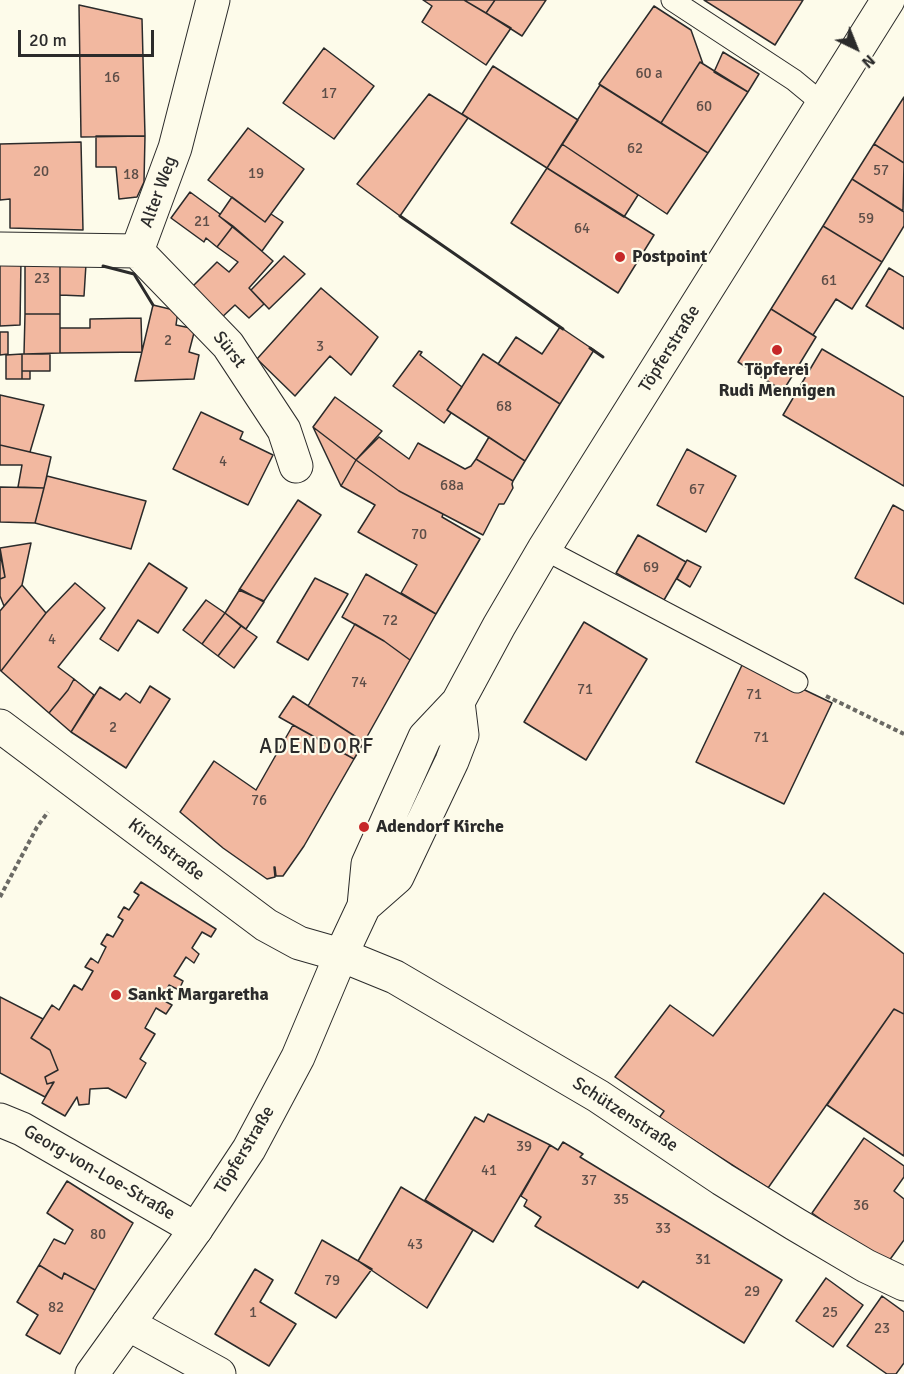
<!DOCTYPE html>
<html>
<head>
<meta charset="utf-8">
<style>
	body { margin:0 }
	#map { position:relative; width:904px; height:1374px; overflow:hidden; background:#fdfbea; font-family:Signika,sans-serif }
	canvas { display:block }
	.north { position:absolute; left:826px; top:18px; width:60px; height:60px; -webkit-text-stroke:4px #fdfbea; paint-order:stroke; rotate:137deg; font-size:16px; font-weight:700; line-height:24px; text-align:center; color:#2b2b2b }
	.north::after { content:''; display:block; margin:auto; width:21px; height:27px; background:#2b2b2b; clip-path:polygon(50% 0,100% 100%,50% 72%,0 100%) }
	.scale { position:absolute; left:18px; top:30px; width:136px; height:27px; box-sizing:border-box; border:3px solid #2b2b2b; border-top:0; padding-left:8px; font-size:18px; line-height:21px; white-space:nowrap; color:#2b2b2b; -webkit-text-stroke:4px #fdfbea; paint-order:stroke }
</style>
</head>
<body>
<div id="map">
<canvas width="904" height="1374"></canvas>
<div class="north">N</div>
<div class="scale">20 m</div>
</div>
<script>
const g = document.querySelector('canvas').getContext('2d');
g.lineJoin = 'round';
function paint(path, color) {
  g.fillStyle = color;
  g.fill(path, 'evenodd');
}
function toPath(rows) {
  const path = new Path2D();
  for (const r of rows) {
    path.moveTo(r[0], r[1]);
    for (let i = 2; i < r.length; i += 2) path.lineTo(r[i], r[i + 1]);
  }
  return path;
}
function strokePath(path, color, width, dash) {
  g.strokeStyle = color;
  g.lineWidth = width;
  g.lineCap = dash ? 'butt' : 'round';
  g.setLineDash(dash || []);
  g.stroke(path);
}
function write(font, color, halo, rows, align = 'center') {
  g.font = font + ' Signika,sans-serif';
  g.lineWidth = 4.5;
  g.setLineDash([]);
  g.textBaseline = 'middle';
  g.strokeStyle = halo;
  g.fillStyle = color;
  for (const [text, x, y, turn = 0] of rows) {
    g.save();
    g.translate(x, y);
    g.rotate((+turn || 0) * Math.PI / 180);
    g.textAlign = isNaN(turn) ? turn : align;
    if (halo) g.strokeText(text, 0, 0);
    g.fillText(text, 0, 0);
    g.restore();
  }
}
const building = toPath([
	[423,0,464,0,511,28,486,65,422,22,432,6,423,0],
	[464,0,495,0,486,13,464,0],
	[495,0,546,0,522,36,486,13,495,0],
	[704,0,803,0,775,45,704,0],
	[79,5,142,19,145,136,81,137,79,5],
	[654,6,691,30,703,64,700,62,661,123,599,84,654,6],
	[324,48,374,86,334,139,283,103,324,48],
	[723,52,759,74,748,92,714,72,723,52],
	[700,62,748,92,708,153,661,123,700,62],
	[493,66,578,120,547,168,462,114,493,66],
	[600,85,708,153,667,214,562,144,600,85],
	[429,94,468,118,400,216,357,184,429,94],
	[904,97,904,163,874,144,904,97],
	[248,128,304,169,265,222,208,180,248,128],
	[96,136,145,136,144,182,137,197,119,199,116,167,96,167,96,136],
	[81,142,83,230,10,228,10,199,0,200,0,144,81,142],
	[562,144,638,195,624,217,547,168,562,144],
	[874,144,904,163,903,211,852,179,874,144],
	[547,168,654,235,618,293,511,223,547,168],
	[852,179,904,212,904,226,882,262,823,226,852,179],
	[190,192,220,214,219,216,233,226,217,247,206,238,204,242,171,218,190,192],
	[232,197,265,222,271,214,283,222,262,251,219,216,232,197],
	[233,226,273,261,249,288,264,304,249,318,235,305,219,320,189,290,217,262,229,272,238,262,217,247,233,226],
	[823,226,882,262,852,309,836,299,813,335,771,309,823,226],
	[284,256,305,274,269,309,251,290,284,256],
	[0,258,21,259,20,325,0,326,0,258],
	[25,259,60,262,60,314,25,314,25,259],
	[60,262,86,264,84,296,60,295,60,262],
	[889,268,904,277,904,329,866,306,889,268],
	[321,288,378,337,351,375,330,356,295,396,257,359,321,288],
	[153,305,178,311,176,325,195,329,189,352,199,355,194,379,135,381,153,305],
	[771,309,816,337,783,391,738,362,771,309],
	[25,314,60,314,60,353,24,354,25,314],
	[141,318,142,352,60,353,60,328,90,328,90,319,141,318],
	[560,327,594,350,560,404,498,364,516,337,542,354,560,327],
	[0,332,8,332,8,354,0,355,0,332],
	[822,349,904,397,904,486,783,415,822,349],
	[419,351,422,352,420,355,462,387,447,410,451,413,444,423,393,386,419,351],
	[22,354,50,354,50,371,22,371,22,354],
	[22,354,22,379,6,379,6,355,22,354],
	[483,354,560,404,525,461,447,410,483,354],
	[22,371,30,371,30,379,22,379,22,371],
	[0,395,44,405,30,452,0,445,0,395],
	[335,397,382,431,356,460,313,427,335,397],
	[201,412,243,432,240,439,273,455,248,505,173,469,201,412],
	[313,427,356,460,341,486,313,427],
	[379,437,409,459,418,443,465,469,471,466,476,459,513,481,512,484,513,488,504,504,499,504,483,535,399,491,356,460,379,437],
	[489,437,525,461,513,481,476,459,489,437],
	[0,445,51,457,44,488,18,487,22,465,0,465,0,445],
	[687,449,736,476,706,532,657,505,687,449],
	[356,460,399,491,443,514,442,517,480,539,436,614,401,593,417,565,358,532,375,505,341,486,356,460],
	[47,476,146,501,131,549,35,523,47,476],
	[0,487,44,488,35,523,0,522,0,487],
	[298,500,321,515,264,601,239,590,298,500],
	[893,505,904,511,904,604,855,578,893,505],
	[638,535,686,562,664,600,616,573,638,535],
	[31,543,22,585,4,606,0,596,0,579,5,577,0,548,31,543],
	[0,553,5,577,0,579,0,553],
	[687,560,701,567,690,587,677,579,687,560],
	[149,563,187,588,158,633,138,620,118,651,100,639,149,563],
	[366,574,436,614,410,660,384,641,342,617,366,574],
	[315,578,348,594,308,660,277,642,315,578],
	[75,583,105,608,58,667,74,679,68,690,49,713,1,671,46,613,75,583],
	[22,585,46,613,1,671,0,670,0,611,22,585],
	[240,589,264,602,246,629,225,613,240,589],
	[206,600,225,613,202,644,183,630,206,600],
	[225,613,241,626,218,656,202,644,225,613],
	[584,622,647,659,586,760,524,722,584,622],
	[355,624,384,641,410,660,364,742,308,706,355,624],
	[241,626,257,637,234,668,218,656,241,626],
	[744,661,832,703,784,804,696,762,744,661],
	[74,679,94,695,71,732,49,713,68,690,74,679],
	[150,686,170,699,126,768,71,732,100,687,120,700,126,693,140,703,150,686],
	[293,696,364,742,354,759,279,717,293,696],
	[293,725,354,759,304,846,283,876,276,876,275,867,274,867,275,877,267,879,223,848,180,812,214,761,256,790,293,725],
	[141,882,216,929,211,937,202,932,192,948,199,954,194,963,186,957,174,976,183,981,179,990,169,985,161,999,172,1005,166,1014,156,1008,145,1028,155,1034,140,1059,146,1063,126,1098,108,1088,90,1089,89,1104,79,1105,77,1097,65,1116,42,1103,54,1082,47,1084,45,1077,58,1070,50,1050,31,1038,52,1005,59,1010,74,985,82,990,93,971,85,967,91,958,98,963,106,947,101,944,107,934,113,937,123,920,118,917,124,907,129,910,139,895,134,892,141,882],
	[824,893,904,954,904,1014,894,1009,768,1188,659,1118,664,1111,615,1077,670,1005,713,1036,824,893],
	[0,997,43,1019,31,1038,50,1050,58,1070,45,1077,47,1084,54,1082,45,1097,0,1073,0,997],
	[894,1009,904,1014,904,1156,827,1105,894,1009],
	[488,1114,550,1145,493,1242,425,1200,475,1117,484,1122,488,1114],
	[864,1138,904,1166,904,1177,894,1191,904,1199,904,1240,886,1265,812,1213,864,1138],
	[563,1142,583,1154,580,1157,782,1280,744,1343,643,1281,638,1288,535,1226,541,1217,524,1206,527,1200,521,1196,550,1145,558,1150,563,1142],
	[67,1181,133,1223,95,1290,64,1273,62,1279,39,1265,54,1239,65,1244,73,1230,47,1213,67,1181],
	[401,1187,473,1230,427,1308,358,1261,401,1187],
	[322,1240,372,1269,336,1318,295,1293,322,1240],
	[39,1265,62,1279,64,1273,95,1290,60,1354,26,1335,38,1315,17,1302,39,1265],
	[255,1269,273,1280,260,1302,296,1324,269,1366,215,1334,255,1269],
	[826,1278,863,1305,833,1347,796,1321,826,1278],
	[882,1296,904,1312,904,1363,896,1374,887,1374,847,1346,882,1296]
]);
paint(building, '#f2b8a0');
strokePath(building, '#2b2b2b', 1.5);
const lane = toPath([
	[672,0,794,80,823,104],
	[544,549,797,682]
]);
const street = toPath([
	[0,249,137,251,175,148,213,0],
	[137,251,228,345,284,430,296,466],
	[0,726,266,925,299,943,341,955,395,977,598,1096,722,1179,795,1224,866,1266,904,1284],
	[0,1120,22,1129,196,1229],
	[128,1324,219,1374]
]);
const secondary = toPath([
	[364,906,397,877,452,761,462,735,458,702],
	[92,1374,196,1229,249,1149,298,1057,341,955,364,906,368,864,425,737,458,702,499,626,544,549,888,0]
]);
strokePath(lane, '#2b2b2b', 23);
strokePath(street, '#2b2b2b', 35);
strokePath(secondary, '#2b2b2b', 35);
strokePath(toPath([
	[826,696,904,734],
	[0,897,37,827,48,812]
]), '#6a6964', 4, [4.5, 3]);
strokePath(lane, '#fdfbea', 21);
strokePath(street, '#fdfbea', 33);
strokePath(secondary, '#fdfbea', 33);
strokePath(toPath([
	[400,216,563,329],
	[103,266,134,274,153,305],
	[590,348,603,357]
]), '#2b2b2b', 3);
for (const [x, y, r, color] of [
	[620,257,6,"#c62828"],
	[777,350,6,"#c62828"],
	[364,827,6,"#c62828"],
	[116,995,6,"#c62828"]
]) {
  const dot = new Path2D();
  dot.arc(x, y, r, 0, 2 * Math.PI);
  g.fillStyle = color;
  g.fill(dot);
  strokePath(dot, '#fdfbea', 2);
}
write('15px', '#5d4e48', null, [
	["60 a",649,74],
	["16",112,78],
	["17",329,94],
	["60",704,107],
	["62",635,149],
	["57",881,171],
	["20",41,172],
	["19",256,174],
	["18",131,175],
	["59",866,219],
	["21",202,222],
	["64",582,229],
	["23",42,279],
	["61",829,281],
	["2",168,341],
	["3",320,347],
	["68",504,407],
	["4",223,462],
	["68a",452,486],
	["67",697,490],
	["70",419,535],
	["69",651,568],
	["72",390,621],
	["4",52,640],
	["74",359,683],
	["71",585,690],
	["71",754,695],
	["2",113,728],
	["71",761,738],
	["76",259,801],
	["39",524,1147],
	["41",489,1171],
	["37",589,1181],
	["35",621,1200],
	["36",861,1206],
	["33",663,1229],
	["80",98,1235],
	["43",415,1245],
	["31",703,1260],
	["79",332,1281],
	["29",752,1292],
	["82",56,1308],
	["1",253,1313],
	["25",830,1313],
	["23",882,1329]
]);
write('18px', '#2b2b2b', '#fdfbea', [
	["Alter Weg",159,192,-70],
	["Töpferstraße",670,349,-58],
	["Sürst",229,350,52],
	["Kirchstraße",166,850,37],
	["Schützenstraße",625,1115,33],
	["Töpferstraße",245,1150,-59],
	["Georg-von-Loe-Straße",99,1173,30]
]);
write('bold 18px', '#2b2b2b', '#fdfbea', [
	["Postpoint",632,257],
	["Töpferei",777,370,"center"],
	["Rudi Mennigen",777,391,"center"],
	["Adendorf Kirche",376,827],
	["Sankt Margaretha",128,995]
], 'left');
g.letterSpacing = '1.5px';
write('21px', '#2b2b2b', '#fdfbea', [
	["ADENDORF",317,747]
]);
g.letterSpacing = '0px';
</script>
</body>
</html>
